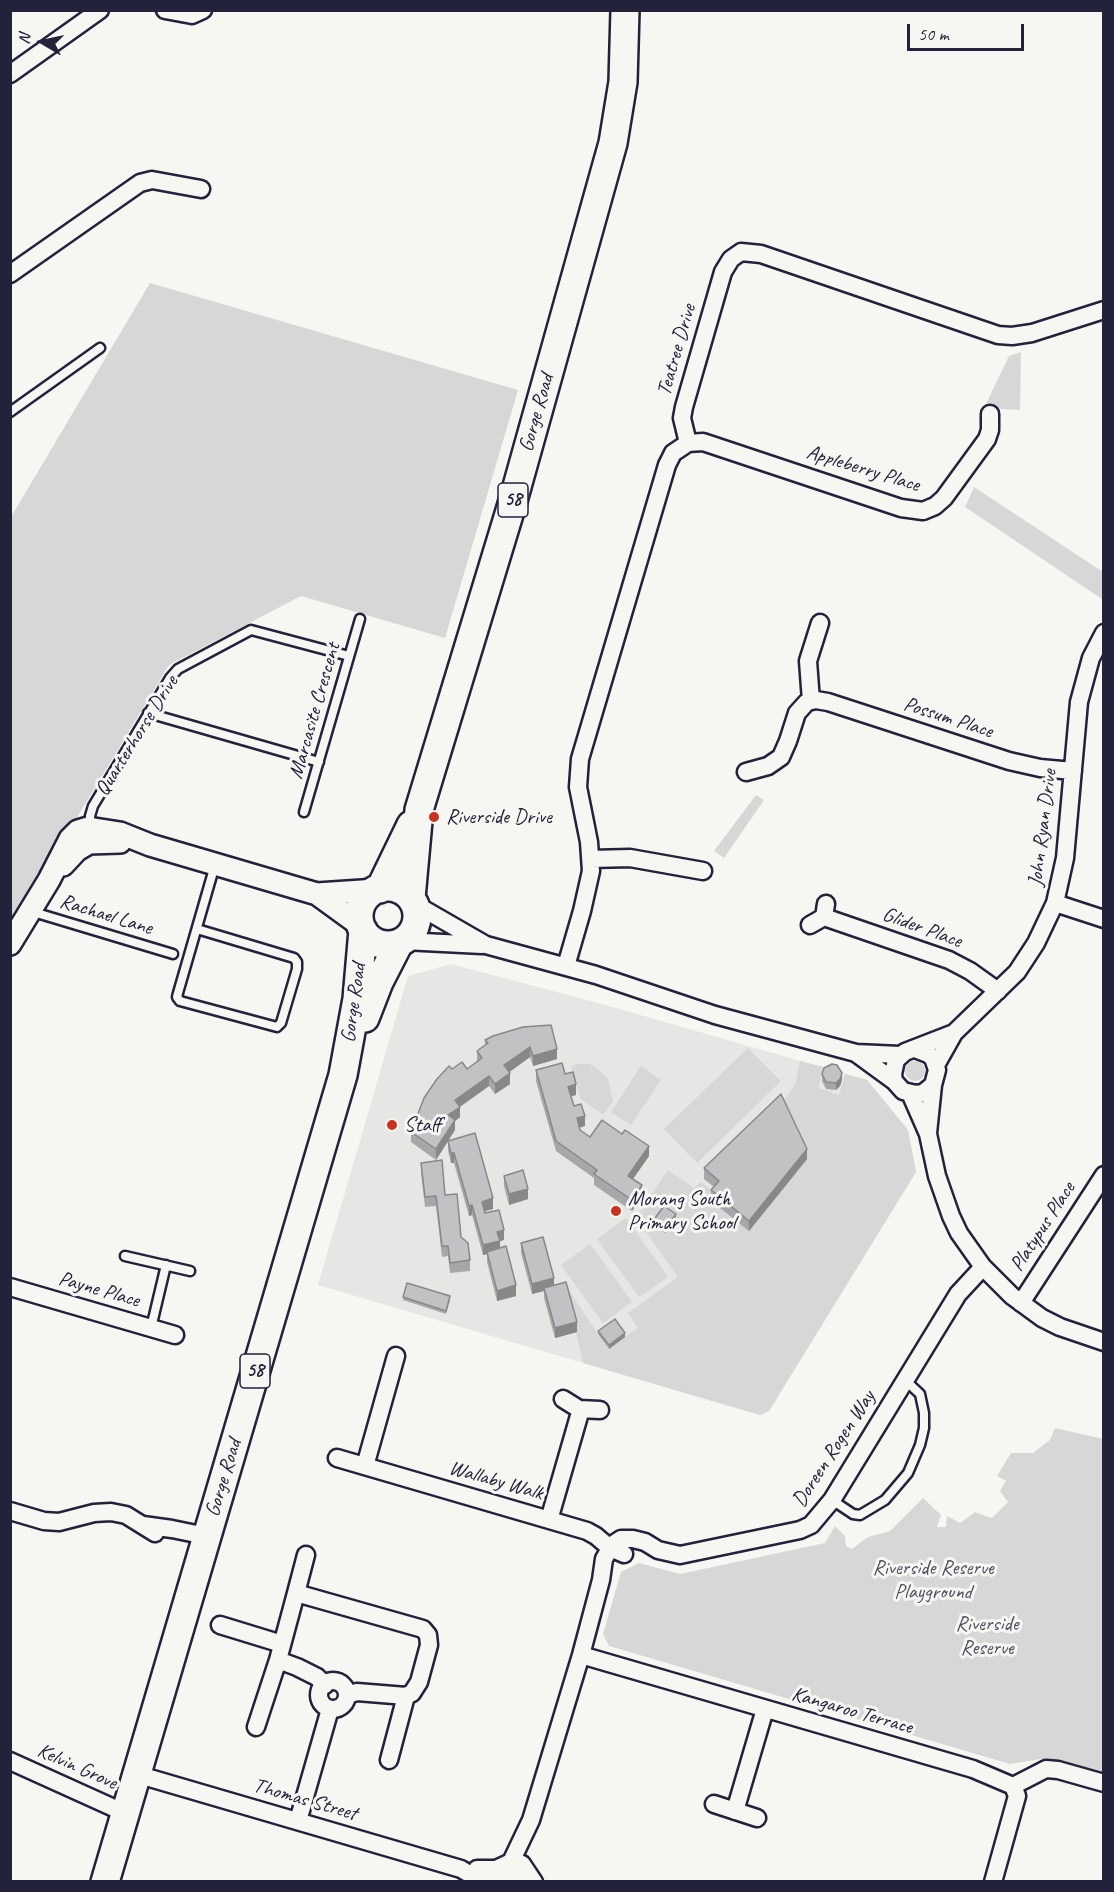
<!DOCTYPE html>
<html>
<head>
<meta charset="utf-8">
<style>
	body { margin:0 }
	#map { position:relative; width:1114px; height:1892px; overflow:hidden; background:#f6f6f2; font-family:Caveat,sans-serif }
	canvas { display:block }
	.frame { position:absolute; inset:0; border:12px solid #22223b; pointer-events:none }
	.north { position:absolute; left:12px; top:12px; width:60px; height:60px; -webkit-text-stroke:4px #f6f6f2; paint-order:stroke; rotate:279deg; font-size:16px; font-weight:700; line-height:24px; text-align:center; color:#22223b }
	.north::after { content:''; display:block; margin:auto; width:21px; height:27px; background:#22223b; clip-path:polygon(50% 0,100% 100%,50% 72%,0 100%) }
	.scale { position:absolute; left:907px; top:24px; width:117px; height:27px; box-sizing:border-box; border:3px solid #22223b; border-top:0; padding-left:8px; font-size:18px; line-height:21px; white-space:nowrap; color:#22223b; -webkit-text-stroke:4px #f6f6f2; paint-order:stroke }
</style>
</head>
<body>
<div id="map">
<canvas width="1114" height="1892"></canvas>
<div class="frame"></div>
<div class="north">N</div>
<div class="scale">50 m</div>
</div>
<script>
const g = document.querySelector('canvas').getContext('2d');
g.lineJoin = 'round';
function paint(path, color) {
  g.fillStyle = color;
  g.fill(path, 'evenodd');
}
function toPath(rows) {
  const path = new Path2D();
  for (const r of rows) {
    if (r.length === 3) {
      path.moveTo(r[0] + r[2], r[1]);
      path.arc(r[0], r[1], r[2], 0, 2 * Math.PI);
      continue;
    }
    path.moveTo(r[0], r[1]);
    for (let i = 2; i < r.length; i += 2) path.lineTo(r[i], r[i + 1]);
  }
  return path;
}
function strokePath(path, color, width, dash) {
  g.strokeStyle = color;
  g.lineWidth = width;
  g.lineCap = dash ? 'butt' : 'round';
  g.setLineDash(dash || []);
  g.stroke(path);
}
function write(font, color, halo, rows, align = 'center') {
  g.font = font + ' Caveat,sans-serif';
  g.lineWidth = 6;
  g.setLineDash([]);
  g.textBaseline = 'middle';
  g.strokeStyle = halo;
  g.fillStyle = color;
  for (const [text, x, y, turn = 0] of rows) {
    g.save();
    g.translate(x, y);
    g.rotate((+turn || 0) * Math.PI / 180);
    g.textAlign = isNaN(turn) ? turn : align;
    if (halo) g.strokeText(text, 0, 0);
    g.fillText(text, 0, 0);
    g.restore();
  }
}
paint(toPath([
	[451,964,602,1004,867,1080,908,1130,916,1172,769,1411,760,1415,318,1285,408,976]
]), '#e6e6e4');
paint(toPath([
	[150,283,518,390,445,638,301,596,169,665,11,927,11,517],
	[1021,352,1020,410,984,408,1009,356],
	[974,487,1103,572,1103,596,1102,599,965,507],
	[756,795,764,800,724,858,714,851],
	[748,1048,781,1081,697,1163,664,1129],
	[915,1071,10],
	[800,1061,824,1067,818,1088,839,1095,845,1074,867,1080,908,1130,916,1172,769,1411,760,1415,583,1363,566,1286,608,1349,638,1328,628,1313,678,1277,636,1218,668,1170,694,1188,701,1182,717,1194,712,1201,749,1231,799,1130,784,1100,795,1085],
	[578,1064,589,1064,595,1067,608,1079,613,1101,603,1115,580,1098,571,1066],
	[641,1066,661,1080,631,1125,611,1112],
	[626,1218,668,1277,639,1297,597,1239],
	[590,1244,632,1302,603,1323,561,1265],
	[1055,1428,1103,1439,1103,1775,1047,1758,1010,1764,609,1646,603,1634,621,1572,639,1563,680,1574,825,1543,835,1526,845,1536,846,1546,852,1549,868,1537,890,1531,923,1498,941,1515,937,1527,946,1527,947,1516,960,1523,975,1512,992,1518,1008,1502,1000,1491,1006,1481,997,1476,1011,1453,1033,1453,1050,1440]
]), '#d7d7d7');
const service = toPath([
	[10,412,100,348],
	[148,713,319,762],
	[304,812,360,619],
	[91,827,90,816,93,806,170,678,178,669,251,630,349,656],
	[30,911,173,954],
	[197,929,294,958,297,962,297,969,281,1023,277,1027,180,1001,177,997,178,993,215,865],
	[125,1256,190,1271],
	[151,1328,166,1265],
	[832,1500,853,1514,860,1515,885,1500,908,1473,920,1445,924,1428,924,1413,920,1394,905,1380]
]);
const minor = toPath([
	[165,10,192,15,203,10],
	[10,74,100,10],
	[10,274,140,183,152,180,201,189],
	[688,443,682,418,684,407,723,272,731,259,741,252,761,254,998,335,1012,336,1032,333,1104,310],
	[811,701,808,661,820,623],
	[746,772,768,766,781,757,788,741,797,713,807,702,816,700,828,702,1009,761,1040,768,1073,771],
	[591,859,630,858,703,871],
	[413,903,486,945,596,975,715,1015,856,1053,900,1055],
	[1055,903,1104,919],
	[824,917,949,960,970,971,998,991],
	[810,925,824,917,826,904],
	[404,941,482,945],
	[566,966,582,911,591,871,589,842,578,787,580,759,667,465,673,453,688,443,703,442,901,508,923,511,935,506,944,498,987,439,990,430,990,414],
	[915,1049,928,1054,933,1058,937,1070,933,1085,923,1093,916,1094,903,1091,894,1081,893,1074,896,1060,905,1052,954,1033],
	[857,1054,894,1081],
	[936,1065,954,1033,1017,972,1036,943,1055,903,1065,858,1079,702,1091,658,1104,633],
	[910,1093,928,1134,937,1176,951,1216,959,1233,983,1267,1012,1296,1042,1318,1060,1327,1104,1342],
	[928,1133,933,1085],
	[10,1287,175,1335],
	[1021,1303,1104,1175],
	[563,1399,579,1409,600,1410],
	[337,1458,587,1531,596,1536,610,1548,624,1554],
	[365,1466,396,1356],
	[10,1511,44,1521,59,1522,94,1513,111,1512,126,1515,155,1533],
	[549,1520,581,1409],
	[143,1525,172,1529,206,1536],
	[296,1593,306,1555],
	[220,1625,282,1644],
	[581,1655,973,1769,1013,1786,1017,1796,993,1882],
	[333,1695,14],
	[325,1685,317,1677,297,1667,278,1660,296,1593,423,1629,428,1635,429,1645,419,1682,412,1693,406,1696,357,1692,347,1695],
	[256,1727,278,1660],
	[389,1760,406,1696],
	[10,1761,125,1813],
	[136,1774,461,1869,476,1878,497,1881,514,1875,518,1882],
	[1013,1786,1046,1769,1058,1770,1104,1783],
	[714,1804,757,1818],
	[735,1811,765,1709],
	[298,1821,330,1709],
	[477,1869,496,1869,511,1862,515,1861,522,1864,534,1882],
	[514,1875,511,1862,531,1820,581,1655,601,1580,604,1559,612,1545,621,1539,633,1539,645,1542,658,1550,680,1555,800,1530,811,1525,832,1500,958,1294,983,1267]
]);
const tertiary = toPath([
	[63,865,77,850,89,843,120,842],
	[317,894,361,926],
	[10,944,49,880,70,839,78,831,88,828,120,833,150,845,317,894,377,890]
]);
const primary = toPath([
	[388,916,29],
	[380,889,411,825],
	[411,898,419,810,513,501,613,143,623,82,625,10],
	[365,1018,379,982,399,943],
	[105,1882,343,1075,357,999,363,930]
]);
strokePath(service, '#22223b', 13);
strokePath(minor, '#22223b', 21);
strokePath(tertiary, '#22223b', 26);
strokePath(primary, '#22223b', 32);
strokePath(service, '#f6f6f2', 8);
strokePath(minor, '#f6f6f2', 16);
strokePath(tertiary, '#f6f6f2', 21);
strokePath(primary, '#f6f6f2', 27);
paint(toPath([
	[523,1027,557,1059,533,1066,530,1057,509,1072,510,1084,495,1094,489,1086,460,1107,460,1117,455,1121,455,1130,448,1141,493,1209,484,1211,485,1213,504,1240,500,1241,500,1248,516,1296,497,1301,487,1262,487,1254,483,1255,472,1215,469,1216,454,1163,451,1163,448,1151,448,1141,436,1160,411,1142,411,1132,452,1069,467,1069,477,1062,477,1051,485,1045,485,1040],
	[536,1070,565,1074,576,1095,571,1096,574,1106,585,1126,579,1128,580,1130,590,1137,649,1156,633,1179,642,1196,632,1211,594,1185,594,1178,556,1151,536,1081],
	[822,1074,842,1080,840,1086,836,1090,826,1089,822,1081],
	[807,1159,749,1231,711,1201,711,1190,714,1187,704,1179,704,1168],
	[421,1163,445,1195,470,1260,470,1271,450,1273,448,1256,442,1257,436,1206,425,1207,421,1173],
	[504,1176,528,1199,509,1205,504,1186],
	[676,1218,665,1233,653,1225,653,1221],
	[521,1243,554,1285,577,1332,555,1338,544,1298,544,1291,532,1294,521,1253],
	[403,1297,450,1300,446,1314,403,1300],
	[598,1331,625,1337,609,1349,598,1334]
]), '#a7a7a9');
paint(toPath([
	[530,1047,530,1057,504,1076,504,1065],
	[557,1049,557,1059,533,1066,533,1056],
	[510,1073,510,1084,495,1094,495,1084],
	[842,1073,842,1080,840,1086,836,1090,836,1083],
	[489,1076,489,1086,455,1110,455,1100],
	[576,1084,576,1095,568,1097,568,1087],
	[460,1107,460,1117,455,1121,455,1130,436,1160,436,1149,448,1115],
	[585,1116,585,1126,577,1128,577,1118],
	[649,1146,649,1156,628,1186,628,1176],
	[807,1149,807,1159,749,1231,749,1221],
	[451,1153,454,1153,454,1163,451,1163],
	[642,1185,642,1196,632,1211,632,1200],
	[528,1189,528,1199,509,1205,509,1194],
	[493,1198,493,1209,482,1212,482,1202],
	[472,1205,472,1215,469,1216,469,1206],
	[676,1214,676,1218,665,1233,665,1230],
	[504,1230,504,1240,500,1241,500,1251,487,1252,487,1254,483,1255,483,1245,497,1232],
	[554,1278,554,1288,544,1288,544,1291,532,1294,532,1284],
	[516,1285,516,1296,497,1301,497,1291],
	[577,1322,577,1332,555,1338,555,1328],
	[625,1333,625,1337,609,1349,609,1345]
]), '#888889');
const building = toPath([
	[551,1025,557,1049,533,1056,530,1047,504,1065,510,1073,495,1084,489,1076,455,1100,460,1107,448,1115,455,1120,436,1149,411,1132,424,1098,437,1079,449,1066,452,1069,462,1062,467,1069,482,1058,477,1051,488,1043,485,1040,493,1036,523,1027,551,1025],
	[562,1063,565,1074,573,1072,576,1084,568,1087,574,1106,581,1104,585,1116,577,1118,580,1130,590,1137,602,1120,622,1134,625,1130,649,1146,628,1176,642,1185,632,1200,594,1174,597,1170,556,1141,536,1070,562,1063],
	[832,1064,837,1065,842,1073,840,1079,836,1083,826,1082,822,1074,824,1068,832,1064],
	[781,1094,807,1149,749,1221,711,1190,719,1181,704,1168,781,1094],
	[475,1133,493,1198,482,1202,485,1213,499,1210,504,1230,497,1232,500,1241,483,1245,472,1205,469,1206,454,1153,451,1153,448,1141,475,1133],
	[442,1160,445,1195,457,1194,461,1237,468,1243,470,1260,450,1263,448,1246,442,1246,436,1196,425,1197,421,1163,442,1160],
	[523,1170,528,1189,509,1194,504,1176,523,1170],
	[664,1206,676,1214,665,1230,653,1221,664,1206],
	[543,1237,554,1278,532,1284,521,1243,543,1237],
	[506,1246,516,1285,497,1291,487,1252,506,1246],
	[566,1282,577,1322,555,1328,544,1288,566,1282],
	[407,1283,450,1296,446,1311,403,1297,407,1283],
	[615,1319,625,1333,609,1345,598,1331,615,1319]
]);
paint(building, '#c2c2c4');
strokePath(building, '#888889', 1.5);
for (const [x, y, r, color] of [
	[434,817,6,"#c8321e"],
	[392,1125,6,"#c8321e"],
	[616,1211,6,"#c8321e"]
]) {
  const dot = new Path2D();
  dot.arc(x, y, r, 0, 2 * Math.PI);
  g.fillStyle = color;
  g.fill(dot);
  strokePath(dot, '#f6f6f2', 2);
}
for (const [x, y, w] of [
	[513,500,30],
	[255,1371,30]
]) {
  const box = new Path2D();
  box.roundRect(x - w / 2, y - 17, w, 34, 4.5);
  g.fillStyle = '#f6f6f2';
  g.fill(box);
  strokePath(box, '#22223b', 1.5);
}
write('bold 20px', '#22223b', null, [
	["58",513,500],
	["58",255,1371]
]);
write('21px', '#22223b', '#f6f6f2', [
	["Teatree Drive",677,350,-74],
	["Gorge Road",537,413,-74],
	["Appleberry Place",863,469,17],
	["Marcasite Crescent",315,711,-74],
	["Possum Place",948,718,18],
	["Quarterhorse Drive",137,736,-58],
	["John Ryan Drive",1043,828,-83],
	["Rachael Lane",106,915,17],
	["Glider Place",922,928,20],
	["Gorge Road",354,1003,-82],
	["Platypus Place",1043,1227,-57],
	["Payne Place",99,1290,16],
	["Doreen Rogen Way",834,1449,-57],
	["Gorge Road",224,1478,-73],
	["Wallaby Walk",496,1481,16],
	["Kangaroo Terrace",852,1711,16],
	["Kelvin Grove",77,1767,24],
	["Thomas Street",305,1800,16]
]);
write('21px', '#22223b', '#f6f6f2', [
	["Riverside Drive",446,817],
	["Staff",404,1125],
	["Morang South",628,1199],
	["Primary School",628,1223]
], 'left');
write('21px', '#4f4f62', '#f6f6f2', [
	["Riverside Reserve",933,1568],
	["Playground",933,1592],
	["Riverside",987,1624],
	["Reserve",987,1648]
]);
</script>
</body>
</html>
